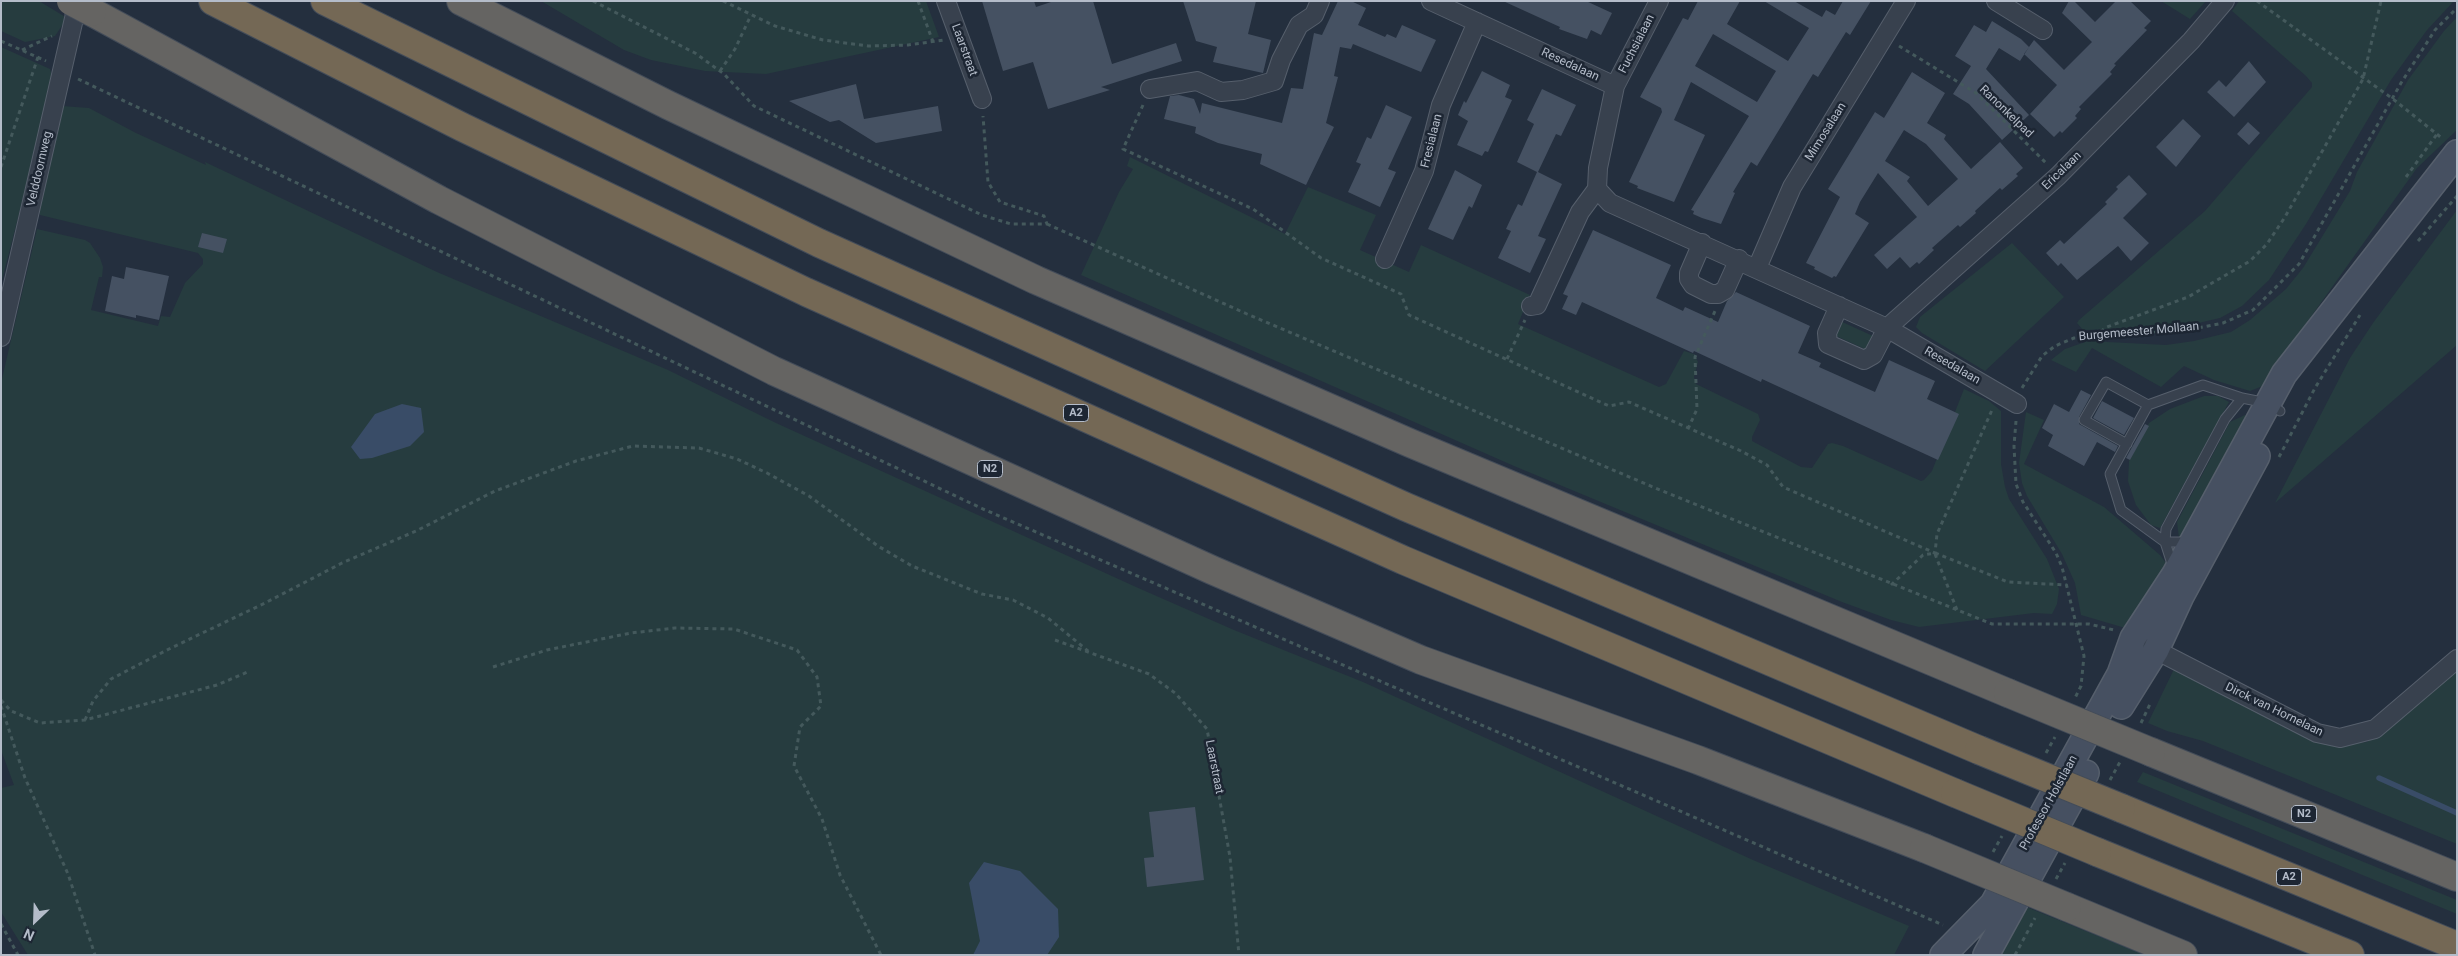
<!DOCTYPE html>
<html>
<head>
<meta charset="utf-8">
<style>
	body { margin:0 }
	#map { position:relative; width:2458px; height:956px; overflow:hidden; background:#242f3e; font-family:Roboto,sans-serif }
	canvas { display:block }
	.frame { position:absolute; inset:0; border:2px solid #b4bcc9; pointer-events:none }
	.north { position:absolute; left:10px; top:896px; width:50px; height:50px; -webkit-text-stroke:4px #1d2633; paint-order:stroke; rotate:204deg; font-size:14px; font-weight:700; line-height:20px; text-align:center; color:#b4bcc9 }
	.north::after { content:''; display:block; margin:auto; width:18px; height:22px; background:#b4bcc9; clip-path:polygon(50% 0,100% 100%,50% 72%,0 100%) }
</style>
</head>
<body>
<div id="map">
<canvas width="2458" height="956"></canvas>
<div class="frame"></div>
<div class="north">N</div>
</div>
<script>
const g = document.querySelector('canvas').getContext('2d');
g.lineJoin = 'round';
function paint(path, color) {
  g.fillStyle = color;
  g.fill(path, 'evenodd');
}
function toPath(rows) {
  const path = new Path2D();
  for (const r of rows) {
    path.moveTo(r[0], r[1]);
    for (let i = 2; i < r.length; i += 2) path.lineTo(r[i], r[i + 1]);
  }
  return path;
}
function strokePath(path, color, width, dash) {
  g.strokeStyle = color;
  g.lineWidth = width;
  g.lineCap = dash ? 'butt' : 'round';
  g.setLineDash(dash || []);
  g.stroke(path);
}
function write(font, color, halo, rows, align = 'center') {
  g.font = font + ' Roboto,sans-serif';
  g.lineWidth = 5;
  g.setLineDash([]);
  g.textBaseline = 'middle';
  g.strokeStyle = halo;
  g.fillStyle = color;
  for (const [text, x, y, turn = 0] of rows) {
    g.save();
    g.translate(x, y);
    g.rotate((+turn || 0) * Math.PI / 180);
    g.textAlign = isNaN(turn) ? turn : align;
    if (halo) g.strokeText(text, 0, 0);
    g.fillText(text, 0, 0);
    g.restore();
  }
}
paint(toPath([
	[1,1,39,1,67,18,55,36,25,42,1,31],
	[541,1,926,1,939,37,766,74,705,71,651,60,624,50],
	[2161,1,2206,1,2190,19],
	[2239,1,2454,1,2427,30,2391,80,2306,224,2269,280,2242,306,2220,318,2181,327,2083,330,2077,323,2079,320,2205,211,2312,87,2312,83,2306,76,2232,11],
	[2457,17,2457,130,2417,168,2300,332,2273,382,2250,391,2214,380,2184,366,2161,387,2092,348,2076,372,2051,360,2065,349,2088,341,2166,345,2194,341,2231,332,2250,320,2286,289,2303,268,2350,191,2357,172,2408,80,2444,31],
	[1,47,50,69,62,106,89,108,136,133,206,165,205,162,437,272,668,370,776,423,1136,587,1234,630,1363,682,1753,860,1909,926,1894,955,28,955,1,912,1,788,14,785,1,750,1,383,37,229,85,240,90,243,100,258,103,267,102,277,99,277,91,310,158,326,161,316,170,317,185,283,203,264,203,259,198,253,40,215,30,171,1,284],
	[1130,157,1285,234,1308,187,1376,215,1360,250,1409,272,1421,245,1530,295,1518,324,1659,387,1666,384,1684,351,1694,354,1698,362,1694,377,1696,384,1758,414,1760,420,1752,437,1752,441,1801,467,1812,468,1828,444,1832,443,1843,446,1921,481,1924,480,1932,471,1964,389,1989,401,2001,411,2001,464,2005,487,2009,499,2047,559,2059,589,2057,604,2052,614,2034,613,1919,627,1891,620,1842,602,1514,466,1081,275,1119,192,1133,169,1127,166],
	[2457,210,2457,345,2275,503,2350,358,2373,323],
	[2012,243,2064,297,1985,371,1922,333,1916,327,1920,317],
	[1840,321,1873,336,1867,350,1834,335],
	[2204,396,2218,396,2229,402,2160,528,2151,525,2136,505,2128,481,2129,461,2149,423,2170,409],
	[2026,412,2044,420,2024,464,2104,507,2160,555,2166,563,2165,580,2132,630,2081,615,2075,583,2062,554,2027,496,2022,483,2019,463],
	[2245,415,2248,429,2192,533,2179,538,2177,522,2230,422],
	[2457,666,2457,844,2203,741,2167,731,2148,723,2175,667,2340,745,2367,742],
	[2143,772,2457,900,2457,914,2137,782],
	[2019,904,2145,955,1991,955]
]), '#263c3f');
paint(toPath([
	[402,404,421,408,424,432,410,446,372,458,360,459,351,447,375,414],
	[984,862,1020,871,1058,909,1059,937,1047,955,973,955,980,941,969,883]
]), '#394c67');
strokePath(toPath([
	[2379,778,2457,813]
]), '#394c67', 5.5);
paint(toPath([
	[982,1,1034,1,1036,7,1054,1,1093,1,1112,64,1176,43,1182,61,1101,87,1110,90,1048,109,1033,62,1003,71],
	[1183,1,1256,1,1248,34,1271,40,1263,73,1213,62,1217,47,1196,41],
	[1338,1,1351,1,1366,8,1358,25,1385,37,1387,34,1396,38,1402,25,1436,40,1421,72,1353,44,1351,49,1340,47,1334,76,1338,77,1326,123,1334,127,1306,185,1260,164,1262,154,1218,143,1195,133,1196,127,1164,119,1170,96,1179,95,1194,99,1200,114,1202,103,1282,123,1291,88,1303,89,1314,33,1322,35],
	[1503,1,1586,1,1612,13,1601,35,1591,30,1587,39,1559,29,1560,27],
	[1698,1,1740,1,1727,24,1788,61,1809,28,1764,1,1794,1,1822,17,1826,10,1835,15,1843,1,1871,1,1850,35,1846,32,1818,77,1813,74,1757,166,1751,162,1733,192,1735,193,1721,224,1702,218,1693,214,1694,211,1691,210,1749,116,1691,82,1674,120,1705,135,1674,202,1637,188,1638,186,1629,182,1662,112,1661,108,1640,97,1683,18,1688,20],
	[1713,34,1776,71,1757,102,1695,66],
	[2069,1,2074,1,2095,22,2116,1,2130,1,2151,21,2144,28,2147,30,2114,64,2116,65,2110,72,2112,74,2079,107,2081,109,2075,116,2077,118,2062,133,2060,131,2054,137,2030,114,2057,85,2024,54,2034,40,2064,70,2092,42,2062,13],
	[1992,21,2021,39,2029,47,2020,61,1999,48,1986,69,2029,115,2002,140,1969,104,1953,94,1971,66,1955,56,1974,25,1986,32],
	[2249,61,2266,82,2234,117,2207,92,2219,80,2226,87],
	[1482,71,1510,85,1505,97,1512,100,1488,152,1485,151,1482,156,1457,145,1468,121,1458,115,1464,101,1466,103],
	[1912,72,1945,93,1927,123,1946,135,1944,139,1971,169,2000,142,2023,168,2016,174,2018,176,2002,190,2000,188,1975,211,1976,213,1960,227,1958,225,1932,248,1934,250,1919,264,1917,262,1910,268,1900,257,1887,269,1874,255,1917,217,1878,173,1860,202,1855,214,1869,223,1836,277,1834,276,1832,278,1814,269,1815,267,1806,263,1840,197,1828,189,1875,112,1884,118],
	[1904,130,1926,144,1958,179,1928,206,1907,181,1910,177,1885,161],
	[856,84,864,119,938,106,942,131,876,143,839,120,830,122,789,101],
	[1542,89,1576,105,1561,136,1556,134,1538,172,1562,184,1538,236,1546,239,1530,273,1498,258,1511,231,1506,229,1512,216,1518,204,1522,206,1537,172,1517,162,1534,124,1527,120],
	[1386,105,1412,117,1388,169,1396,172,1380,207,1348,192,1361,164,1356,162,1367,137,1371,139],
	[2183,119,2201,136,2176,167,2156,147],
	[2248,122,2260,133,2249,145,2237,134],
	[1455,170,1482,185,1472,208,1469,206,1453,240,1428,229],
	[2129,175,2147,194,2123,218,2149,243,2131,261,2118,246,2077,280,2061,263,2058,266,2046,253,2060,240,2064,244,2107,204,2105,202,2118,189,2116,187],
	[1593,230,1671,265,1656,298,1683,311,1685,307,1718,322,1727,301,1736,292,1810,326,1798,353,1821,363,1819,367,1875,392,1889,360,1935,381,1927,399,1959,414,1938,460,1762,379,1761,382,1694,351,1693,353,1582,302,1576,315,1562,309,1568,296,1563,294],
	[202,233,227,239,223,253,198,247],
	[126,267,169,276,159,320,136,315,136,318,105,311,112,276,124,279],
	[2081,390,2091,395,2079,417,2079,424,2118,446,2115,452,2097,442,2084,466,2048,446,2053,435,2042,428,2054,404,2069,412],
	[2102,401,2134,418,2124,435,2093,418],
	[2145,424,2149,426,2130,460,2126,458],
	[1195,807,1204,880,1147,887,1144,858,1154,857,1149,812]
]), '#455162');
const service = toPath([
	[2127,444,2084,420,2106,382,2148,405],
	[2190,542,2165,542,2121,510,2110,474,2148,405,2203,385,2242,398],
	[2173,567,2165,542,2166,529,2225,419,2242,398,2267,403,2280,411]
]);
const minor = toPath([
	[946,1,982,99],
	[1431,1,1615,86,1598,168,1597,189,1610,203,1887,328,2017,404],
	[1996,1,2043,30],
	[1615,86,1659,1],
	[1150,89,1197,81,1221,92,1243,90,1274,81,1281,60,1299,25,1314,15,1320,1],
	[1702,243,1689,273,1689,279,1693,285,1711,294,1718,294,1725,290,1739,259],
	[1385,259,1424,171,1441,105,1477,22],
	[1757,268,1792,187,1906,1],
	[1531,306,1537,305,1580,212,1597,189],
	[1839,306,1827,333,1828,344,1864,360,1873,355,1887,328,2058,176,2191,41,2225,1],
	[1,337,78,1],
	[2146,645,2317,733,2340,738,2375,729,2457,659]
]);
const secondary = toPath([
	[2121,706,2156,650,2181,596,2257,456],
	[1943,955,1993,904,2120,674,2133,638,2175,574,2284,374,2457,153],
	[1986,955,2086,773]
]);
const trunk = toPath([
	[461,1,668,105,1036,280,1410,443,2008,693],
	[92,12,439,200,774,371,1212,570,1421,660,1698,760,1924,848],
	[2151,752,2457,877],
	[2067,907,2183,955]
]);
const motorway = toPath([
	[213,1,462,127,806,292,1403,560,1955,793],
	[325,1,819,243,1406,507,1979,750],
	[2121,808,2457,946],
	[2097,852,2350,955]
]);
strokePath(service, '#565f6c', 11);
strokePath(minor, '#565f6c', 20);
strokePath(secondary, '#565f6c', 28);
strokePath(trunk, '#434c59', 30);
strokePath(motorway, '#434c59', 30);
strokePath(toPath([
	[593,1,695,53,724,74,754,106,982,215,1011,224,1047,224,1044,216,1000,202,988,182,983,116],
	[723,1,775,26,823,40,868,46,908,45,944,40],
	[918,1,933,42],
	[2257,1,2393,99,2443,139],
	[1,41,46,61],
	[1899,46,1976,93,2046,163],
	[22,50,52,36],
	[720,71,735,49,751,15],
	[78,79,983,509,1943,925],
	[1143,105,1123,149,1253,209,1321,258,1401,294,1409,315,1609,406,1629,402,1741,451,1767,465,1783,487,1935,553,1937,534,1992,410],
	[1,167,38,57],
	[2406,177,2437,134],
	[1047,224,1247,314,1660,490,1992,624,2089,624,2114,630],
	[2418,241,2457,196],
	[2094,336,2107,327,2188,297,2250,261,2267,244,2285,217,2363,79,2381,1],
	[1507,359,1525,320],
	[2022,388,2042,356,2055,346,2074,338,2193,329,2223,323,2253,310,2299,264,2401,83,2435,30,2457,8],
	[2016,421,2014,446,2016,484,2023,502,2056,553,2062,567,2084,656,2081,686,2075,698],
	[1688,429,1697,409,1695,357,1715,311],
	[2279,457,2315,388,2360,315],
	[1935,554,1957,610],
	[1891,585,1923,555,1935,553,2008,582,2067,585],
	[1055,640,1149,674,1175,693,1207,729,1230,857,1239,955],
	[493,667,547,650,631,633,675,628,734,629,797,650,817,677,821,706,800,727,794,766,822,819,840,875,881,955],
	[1,700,11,711,40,723,85,720,217,685,250,671],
	[1,706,25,778,68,874,95,955],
	[85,720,93,701,111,679,169,649,265,603,342,563,416,531,495,491,576,461,633,446,699,448,737,459,767,473,809,496,878,546,912,566,982,594,1013,600,1048,618,1088,651],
	[2141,723,2151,702],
	[2046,753,2055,737],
	[2110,780,2120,762],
	[1993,852,2002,836],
	[2056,879,2065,863],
	[1,924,18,955],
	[2015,955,2035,918]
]), '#44595c', 3, [4, 4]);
strokePath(service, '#38414e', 9);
strokePath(minor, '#38414e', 18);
strokePath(secondary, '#465061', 25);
strokePath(trunk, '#656462', 28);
strokePath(motorway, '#746855', 28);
const trunkBridge = toPath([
	[71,1,92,12],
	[2008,693,2151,752],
	[1924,848,2067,907]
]);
const motorwayBridge = toPath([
	[1979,750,2121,808],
	[1955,793,2097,852]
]);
strokePath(trunkBridge, '#434c59', 30, []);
strokePath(motorwayBridge, '#434c59', 30, []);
strokePath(trunkBridge, '#656462', 28);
strokePath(motorwayBridge, '#746855', 28);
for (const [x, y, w] of [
	[1076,413,25],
	[990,469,25],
	[2304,814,25],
	[2289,877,25]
]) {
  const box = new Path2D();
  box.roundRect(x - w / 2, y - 8.5, w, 17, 4);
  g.fillStyle = '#1d2633';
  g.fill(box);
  strokePath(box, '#b4bcc9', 1);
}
write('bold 11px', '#b4bcc9', null, [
	["A2",1076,413],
	["N2",990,469],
	["N2",2304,814],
	["A2",2289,877]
]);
write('12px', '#b4bcc9', '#1d2633', [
	["Fuchsialaan",1637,44,-63],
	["Laarstraat",964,50,70],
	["Resedalaan",1570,65,25],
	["Ranonkelpad",2006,112,44],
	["Mimosalaan",1826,132,-58],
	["Fresialaan",1432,141,-76],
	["Velddoornweg",40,169,-77],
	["Ericalaan",2062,171,-44],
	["Burgemeester Mollaan",2139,332,-5],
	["Resedalaan",1952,366,30],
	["Dirck van Hornelaan",2274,710,26],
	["Laarstraat",1214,767,79],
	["Professor Holstlaan",2049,803,-61]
]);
</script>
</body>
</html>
